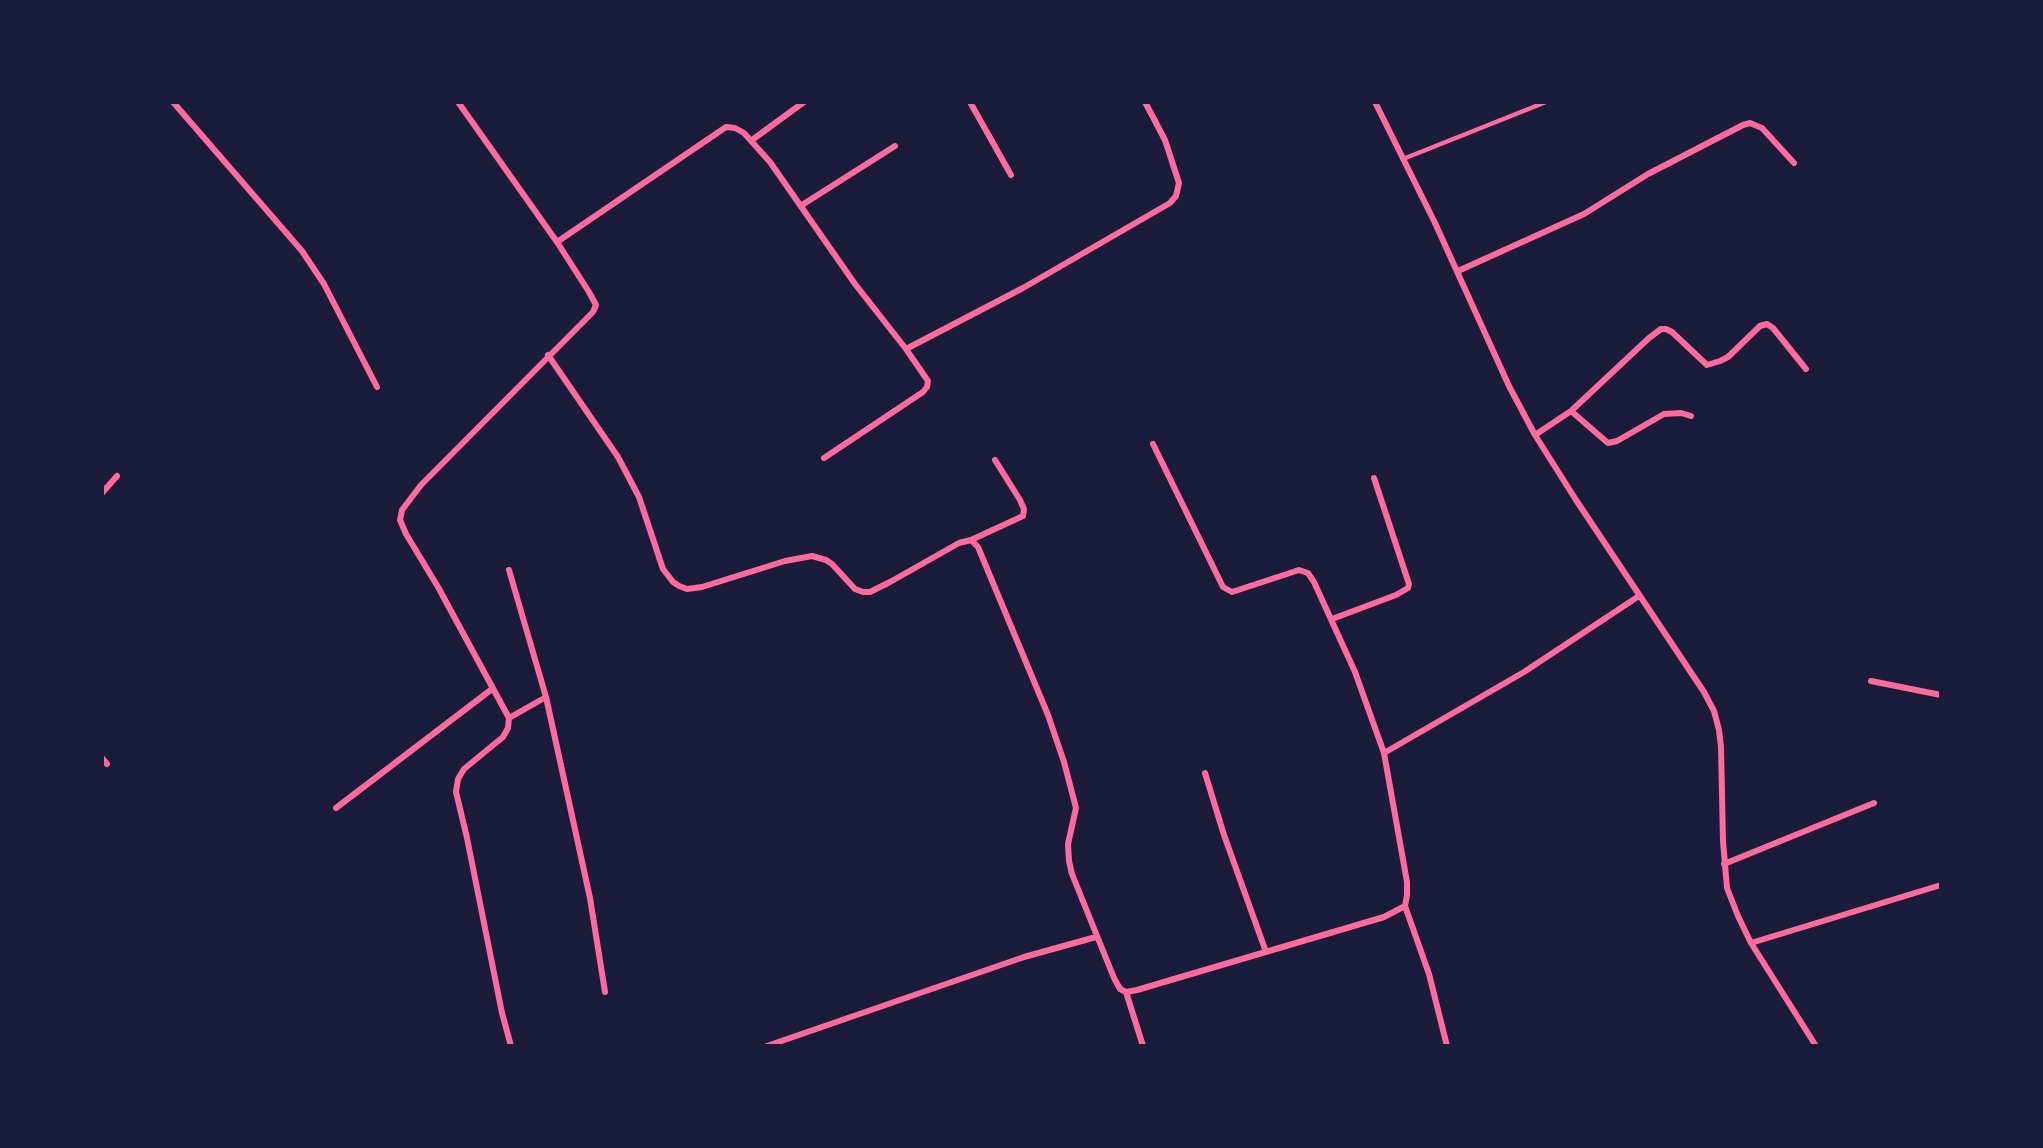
<!DOCTYPE html>
<html>
<head>
<meta charset="utf-8">
<style>
	body { margin:0 }
	#map { position:relative; width:2043px; height:1148px; overflow:hidden; background:#1b1b3a; font-family:"PT Sans Narrow",sans-serif }
	canvas { display:block }
	.frame { position:absolute; inset:0; border:104px solid #1b1b3a; pointer-events:none }
</style>
</head>
<body>
<div id="map">
<canvas width="2043" height="1148"></canvas>
<div class="frame"></div>
</div>
<script>
const g = document.querySelector('canvas').getContext('2d');
g.lineJoin = 'round';
function toPath(rows) {
  const path = new Path2D();
  for (const r of rows) {
    path.moveTo(r[0], r[1]);
    for (let i = 2; i < r.length; i += 2) path.lineTo(r[i], r[i + 1]);
  }
  return path;
}
function strokePath(path, color, width, dash) {
  g.strokeStyle = color;
  g.lineWidth = width;
  g.lineCap = dash ? 'butt' : 'round';
  g.setLineDash(dash || []);
  g.stroke(path);
}
strokePath(toPath([
	[1403,159,1546,102]
]), '#ff6b9d', 4.5);
strokePath(toPath([
	[173,102,302,251,324,284,377,387],
	[458,102,557,242,589,292,596,305,593,312,421,485,402,510,400,520,406,534,438,587,509,718,508,728,503,737,464,769,458,779,456,792,467,838,502,1013,511,1046],
	[970,102,1011,175],
	[1375,102,1435,223,1509,386,1535,435,1576,500,1704,692,1714,711,1719,730,1721,747,1723,841,1727,888,1738,916,1751,943,1816,1046],
	[752,140,804,102],
	[802,205,895,146],
	[557,242,726,127,735,128,744,133,770,162,855,284,906,349,928,381,927,387,923,392,824,458],
	[1458,271,1584,214,1648,174,1743,125,1750,123,1762,128,1794,163],
	[906,349,1023,288,1170,203,1176,196,1179,183,1165,140,1145,102],
	[548,355,618,457,639,497,663,569,673,582,679,586,687,589,702,587,785,561,812,556,826,560,832,564,855,589,863,592,870,592,890,582,959,543,971,540,978,547,1048,715,1064,762,1076,808,1068,844,1069,861,1072,874,1114,978,1120,989,1126,992,1137,990,1384,917,1405,906,1407,895,1407,882,1384,753,1355,672,1314,582,1308,573,1299,570,1232,592,1223,587,1153,444],
	[1571,411,1608,443,1617,441,1664,414,1681,413,1691,416],
	[1535,435,1571,411,1649,338,1661,329,1666,329,1672,332,1707,365,1720,361,1728,357,1760,326,1767,324,1773,328,1806,369],
	[102,493,117,476],
	[971,540,1023,516,1024,509,1020,500,995,460],
	[1332,619,1396,595,1408,588,1409,584,1374,478],
	[1871,681,1941,695],
	[546,697,590,898,605,992],
	[509,718,546,697,509,570],
	[1384,753,1524,672,1639,596],
	[102,758,107,764],
	[1205,773,1224,835,1266,952],
	[336,808,492,689],
	[1724,864,1874,803],
	[1405,906,1429,974,1447,1046],
	[1751,943,1941,885],
	[1126,992,1143,1046],
	[767,1046,1024,957,1096,937]
]), '#ff6b9d', 6);
</script>
</body>
</html>
